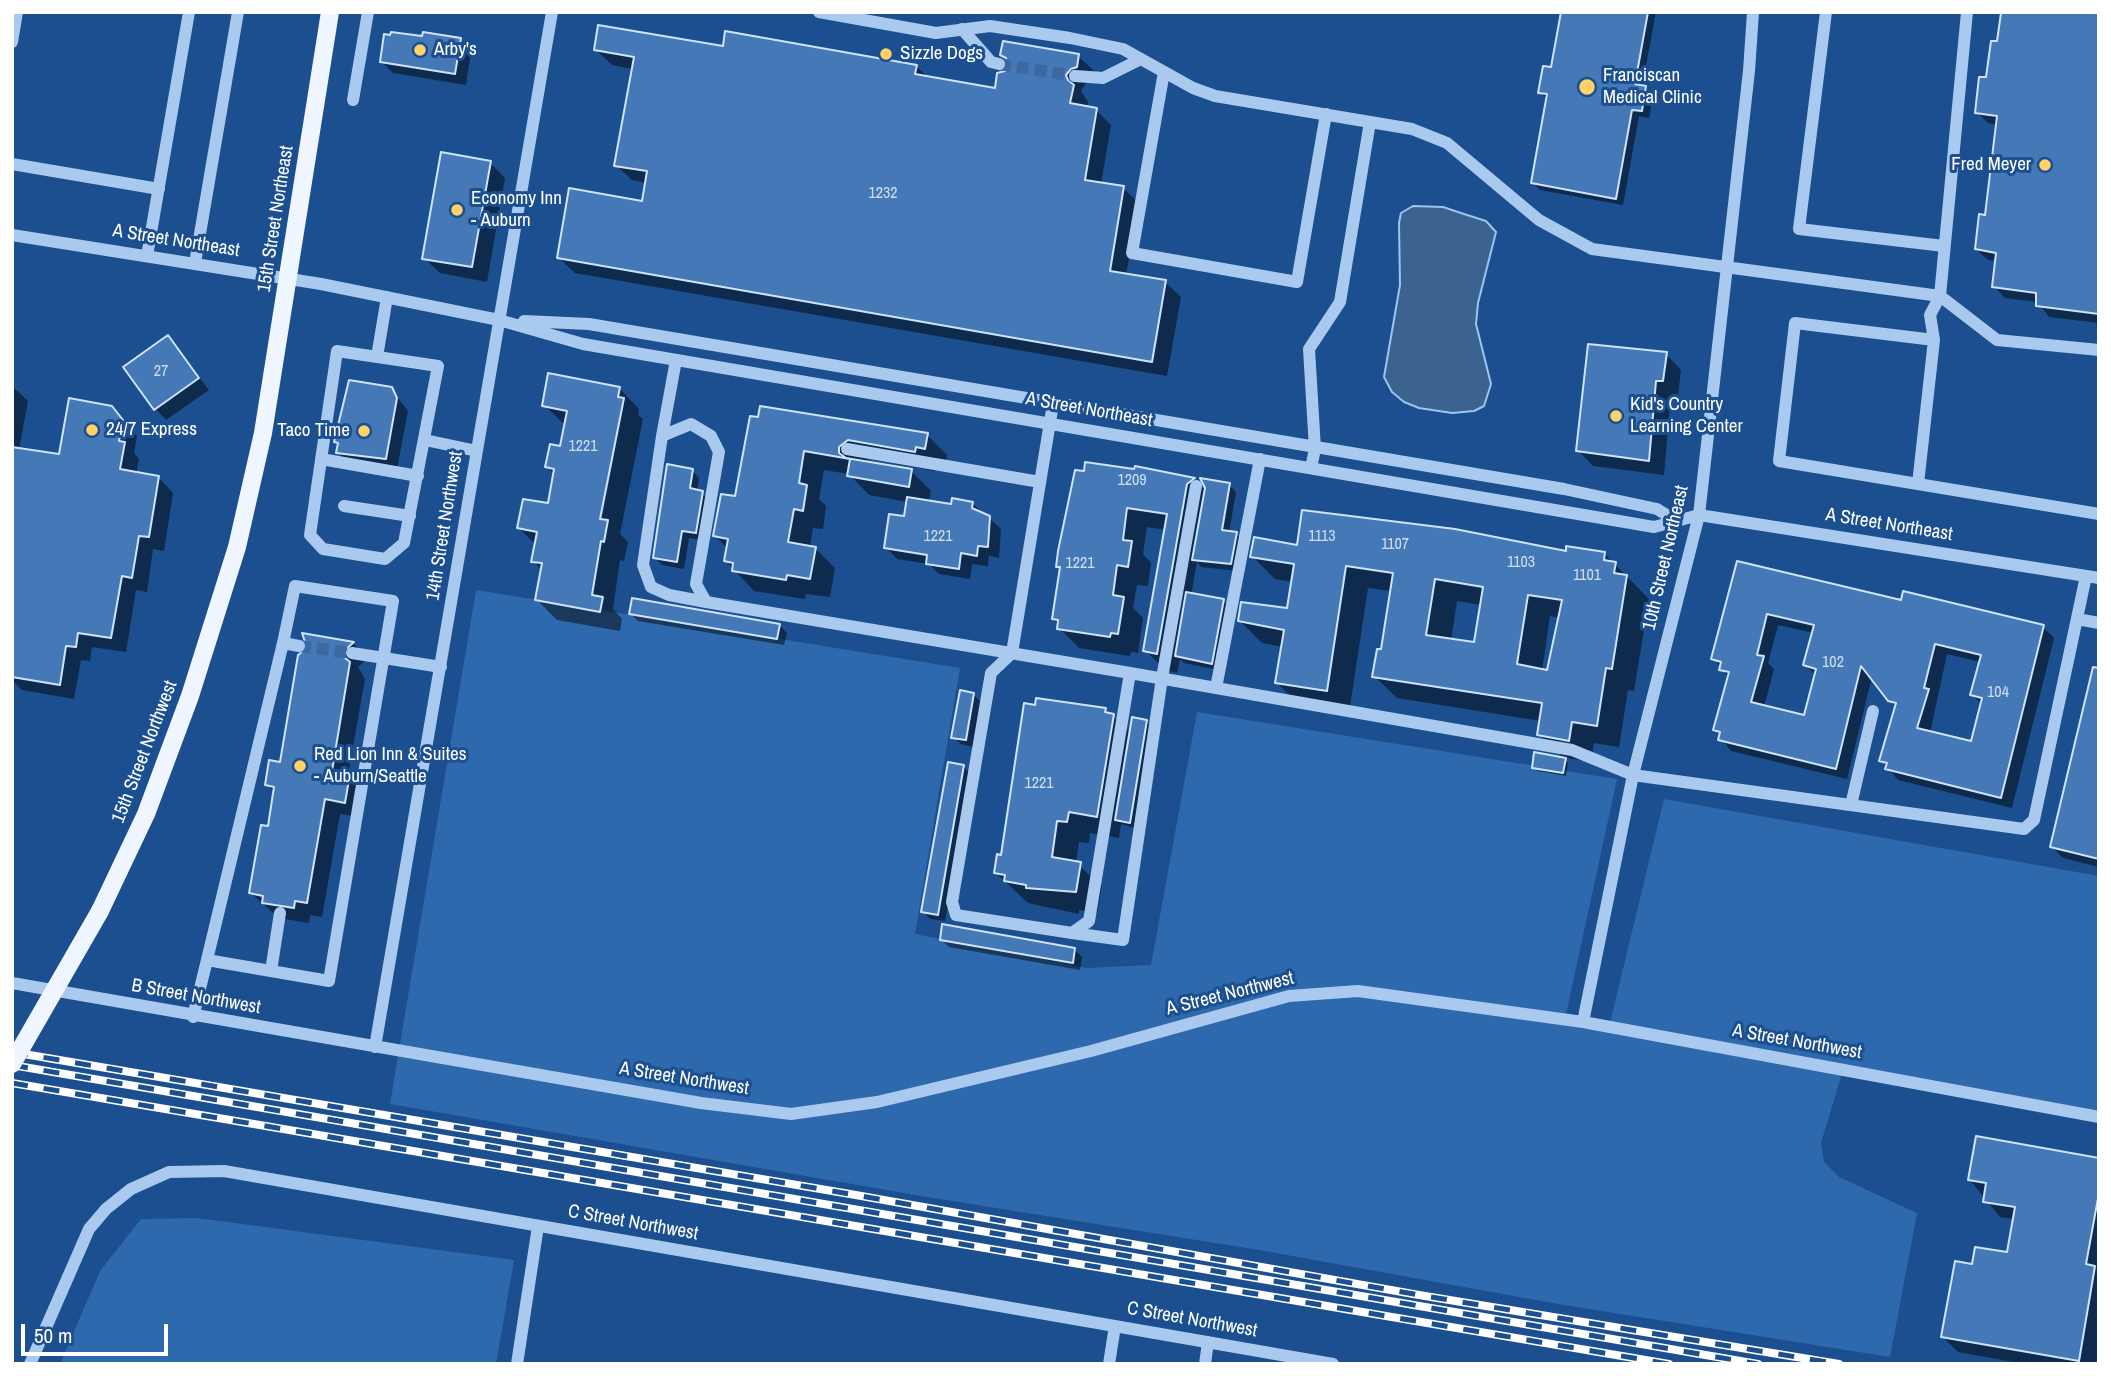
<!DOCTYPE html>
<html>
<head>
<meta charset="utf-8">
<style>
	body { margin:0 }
	#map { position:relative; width:2111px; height:1376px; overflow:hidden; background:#1b4f8f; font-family:"Archivo Narrow",sans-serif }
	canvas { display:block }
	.frame { position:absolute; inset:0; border:14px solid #fff; pointer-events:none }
	.scale { position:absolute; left:21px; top:1324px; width:147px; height:32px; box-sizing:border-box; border:4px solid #fff; border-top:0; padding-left:9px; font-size:21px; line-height:24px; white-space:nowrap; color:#fff; -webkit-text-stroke:5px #1b4f8f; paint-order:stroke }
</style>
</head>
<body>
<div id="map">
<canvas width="2111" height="1376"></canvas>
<div class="frame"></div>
<div class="scale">50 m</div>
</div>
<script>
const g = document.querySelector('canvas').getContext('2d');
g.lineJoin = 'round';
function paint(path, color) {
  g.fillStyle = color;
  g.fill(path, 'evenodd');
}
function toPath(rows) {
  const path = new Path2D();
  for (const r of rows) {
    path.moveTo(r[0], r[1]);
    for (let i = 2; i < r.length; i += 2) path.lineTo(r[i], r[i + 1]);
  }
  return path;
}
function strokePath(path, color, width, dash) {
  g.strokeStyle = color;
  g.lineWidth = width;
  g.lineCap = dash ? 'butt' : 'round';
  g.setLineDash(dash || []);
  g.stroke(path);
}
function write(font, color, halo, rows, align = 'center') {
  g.font = font + ' "Archivo Narrow",sans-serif';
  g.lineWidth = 6;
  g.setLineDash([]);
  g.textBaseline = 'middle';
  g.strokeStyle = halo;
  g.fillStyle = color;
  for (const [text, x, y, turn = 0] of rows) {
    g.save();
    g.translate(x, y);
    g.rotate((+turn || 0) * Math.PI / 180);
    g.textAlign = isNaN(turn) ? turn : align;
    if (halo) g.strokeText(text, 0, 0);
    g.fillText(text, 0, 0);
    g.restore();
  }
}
paint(toPath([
	[476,590,960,668,915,934,1087,968,1151,965,1197,712,1617,779,1565,1019,1609,1027,1664,799,2099,876,2099,1117,1843,1070,1821,1143,1824,1162,1839,1177,1917,1213,1890,1357,1558,1304,1259,1250,927,1197,390,1104],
	[197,1218,514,1260,496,1364,60,1364,100,1271,141,1219]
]), '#2e69ad');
const water = toPath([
	[1413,206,1443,207,1464,214,1486,221,1496,232,1478,303,1476,324,1491,384,1484,406,1474,411,1452,413,1419,408,1404,402,1392,392,1384,377,1400,285,1399,223,1401,213,1413,206]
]);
paint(water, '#3c6290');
strokePath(water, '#9cc4f0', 2);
paint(toPath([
	[1563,12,1656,12,1642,87,1653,95,1649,118,1639,116,1623,205,1540,190,1533,183,1548,100,1540,92,1553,69],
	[2010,12,2099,12,2099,323,2049,317,2038,302,2005,298,1994,286,1997,261,1988,260,1976,249,1986,217,1997,125,1988,123,1977,112],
	[460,40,471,51,466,85,393,73,382,62],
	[724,49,916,66,929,78,996,90,1009,66,1002,55,1078,56,1094,71,1092,82,1086,83,1081,91,1088,102,1087,108,1096,110,1111,125,1101,184,1123,188,1139,203,1126,275,1165,282,1181,297,1167,376,575,273,559,258,643,203,646,183,632,180,616,165,633,69,612,65,596,50],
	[490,163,505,178,487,282,440,273,424,258],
	[168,337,209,390,166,420,155,408],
	[1666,354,1681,370,1678,396,1671,395,1664,475,1593,466,1578,450],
	[12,386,28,401,19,450,60,456,111,408,137,436,134,453,139,459,136,474,159,478,173,493,164,551,153,549,147,592,136,590,126,652,92,647,90,661,81,660,74,699,22,690,12,680],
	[619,388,639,409,638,415,643,419,620,534,628,542,624,561,620,560,613,609,622,619,620,631,557,620,537,600,542,570,533,561,536,545,519,528,549,505,555,475,547,467,561,448,566,426,544,405],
	[621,403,624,403,600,528,596,527],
	[391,389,408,411,397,469,349,464,338,452,339,445,336,442],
	[751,418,927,435,947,455,945,468,935,466,935,471,869,459,864,463,911,471,931,491,929,502,952,506,972,503,1001,529,999,558,989,556,988,566,972,564,970,579,939,574,929,564,897,559,886,547,906,518,908,502,869,495,849,474,824,470,819,499,826,506,823,529,813,528,810,547,815,548,835,568,830,597,806,594,805,599,754,591,726,561,728,549,715,536,736,498],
	[1136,468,1194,479,1209,494,1229,485,1236,492,1229,533,1236,534,1243,541,1238,571,1201,567,1197,562,1191,595,1223,601,1231,608,1219,670,1184,663,1180,659,1177,673,1165,670,1145,650,1166,530,1147,527,1143,554,1151,563,1148,586,1137,585,1133,608,1143,618,1138,653,1131,652,1130,656,1079,648,1059,628,1054,619,1061,569,1058,566],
	[692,470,699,478,697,491,710,500,703,540,689,538,684,569,662,565,655,558],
	[1298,547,1605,554,1649,599,1634,691,1628,690,1619,747,1594,743,1591,762,1562,757,1568,763,1566,776,1537,771,1534,767,1564,759,1539,734,1541,721,1397,698,1374,676,1383,651,1392,591,1368,588,1349,713,1300,705,1277,683,1283,647,1262,643,1240,621,1288,609,1293,582,1275,579,1252,556],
	[1457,601,1482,605,1476,644,1451,640],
	[1550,616,1560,618,1549,672,1542,671],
	[1738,563,1902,603,2043,627,2054,638,2012,808,1898,780,1881,760,1896,707,1872,677,1847,779,1731,751,1715,729,1729,677,1713,658],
	[1778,625,1814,633,1805,665,1816,675,1805,717,1764,707,1774,669,1768,663],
	[1947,654,1980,662,1972,694,1982,705,1972,743,1930,733],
	[631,614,779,625,787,633,784,645,638,621],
	[304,635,353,643,368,658,358,667,365,679,348,775,365,791,360,817,340,814,322,917,310,915,309,923,279,918,251,893,275,793,267,785,281,764,310,649],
	[2099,677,2099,867,2063,858,2052,847],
	[974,695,981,702,973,747,961,744,953,737],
	[1105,710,1131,733,1146,721,1153,729,1137,829,1121,824,1119,838,1090,833,1089,843,1079,842,1076,863,1102,886,1097,913,1079,910,1079,914,1028,903,996,873,1002,857],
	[963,766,971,774,945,921,930,919,923,911],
	[941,939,1074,949,1082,957,1080,970,949,947],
	[2099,1159,2099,1347,2096,1364,2025,1364,1958,1352,1943,1337,1974,1266,2008,1254,2014,1219,2000,1217,1970,1180]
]), '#0007');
const building = toPath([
	[1561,12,1648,12,1635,84,1646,86,1642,111,1632,110,1616,199,1531,183,1547,94,1538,93,1543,66,1551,67,1561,12],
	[2099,12,2099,314,2036,306,2036,293,1992,287,1996,253,1975,249,1979,214,1985,215,1997,116,1975,113,1979,77,1986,77,1991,41,1997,41,2001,13,2099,12],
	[598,25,723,46,725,31,917,65,915,74,995,88,997,73,1005,71,1008,65,1006,58,1000,55,1003,41,1079,54,1077,67,1071,69,1066,75,1068,80,1074,85,1070,103,1097,108,1085,180,1124,186,1110,271,1166,280,1152,362,557,258,569,188,642,201,647,171,614,166,634,57,594,50,598,25],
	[391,32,422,36,423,32,461,38,455,74,380,62,384,34,390,35,391,32],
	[441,152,491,161,472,267,422,259,441,152],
	[168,335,199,378,154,410,123,367,168,335],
	[1588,344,1667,352,1663,381,1656,381,1649,461,1576,451,1588,344],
	[548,373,620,387,618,397,624,398,600,519,608,520,604,542,601,541,592,595,603,597,600,612,535,600,542,563,531,562,537,532,517,528,523,499,548,503,554,469,545,467,550,444,560,446,567,411,542,406,548,373],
	[349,380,392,387,397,398,386,459,336,453,338,443,334,442,349,380],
	[69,398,112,406,123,420,119,441,125,442,120,469,159,476,149,537,139,536,132,578,122,576,111,638,78,633,76,647,66,646,60,685,12,677,12,447,59,454,69,398],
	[760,406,928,433,925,449,916,447,915,452,848,440,839,447,839,453,846,458,912,469,909,487,847,476,850,459,804,451,799,483,807,485,803,511,794,509,788,542,816,547,810,579,787,575,786,580,732,571,733,563,724,561,728,539,713,536,721,494,735,496,750,416,758,417,760,406],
	[1085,462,1134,469,1135,466,1195,478,1187,484,1157,654,1143,651,1167,514,1127,508,1123,540,1132,541,1128,567,1117,565,1113,595,1124,597,1118,634,1111,633,1110,637,1057,629,1058,620,1052,619,1060,567,1056,567,1058,551,1075,470,1084,471,1085,462],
	[667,464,693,469,690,488,703,491,696,533,682,531,677,562,653,558,667,464],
	[1200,478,1230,483,1222,530,1237,532,1231,564,1192,560,1205,488,1200,478],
	[907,497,951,504,952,498,973,502,972,508,990,516,988,547,978,546,977,556,961,553,959,569,926,564,927,555,884,548,889,514,904,516,907,497],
	[1302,510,1455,529,1566,551,1566,546,1605,552,1604,560,1616,562,1614,573,1627,575,1612,669,1606,668,1597,726,1572,722,1569,741,1537,735,1542,703,1372,677,1377,649,1381,649,1393,573,1346,566,1327,691,1275,683,1284,630,1238,621,1241,602,1287,608,1294,564,1250,557,1254,537,1297,545,1302,510],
	[1435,579,1483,587,1474,642,1426,635,1435,579],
	[1528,595,1562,600,1547,670,1517,664,1528,595],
	[1737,561,1901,600,1903,591,2044,625,2001,798,1885,769,1887,763,1879,761,1896,703,1888,701,1861,666,1836,769,1718,740,1720,732,1713,730,1729,672,1719,670,1721,662,1711,659,1737,561],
	[1767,614,1814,625,1803,665,1816,669,1804,715,1751,702,1764,656,1757,655,1767,614],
	[1935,644,1981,655,1970,695,1982,698,1971,741,1917,728,1929,689,1924,688,1935,644],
	[1186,592,1224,599,1212,664,1175,656,1186,592],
	[632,598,780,624,777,639,629,614,632,598],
	[302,633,354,642,344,651,344,657,350,662,332,771,350,774,345,803,325,799,307,903,295,901,294,908,262,903,263,896,249,893,261,825,268,826,274,787,265,785,269,760,280,762,298,655,307,648,302,633],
	[2093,667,2099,668,2099,859,2050,847,2093,667],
	[960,690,974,693,966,740,951,738,960,690],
	[1036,698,1106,708,1105,712,1114,714,1097,817,1069,812,1067,822,1057,821,1052,857,1081,862,1076,892,1026,888,1026,885,1004,881,1005,875,994,873,997,854,1001,855,1024,703,1035,705,1036,698],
	[1132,717,1147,720,1130,823,1115,820,1132,717],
	[1534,752,1566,758,1563,773,1532,768,1534,752],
	[948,762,964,765,938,915,921,912,948,762],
	[942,924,1075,948,1073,963,940,940,942,924],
	[1976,1136,2099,1158,2099,1193,2086,1264,2095,1266,2079,1361,1941,1337,1955,1261,1972,1264,1975,1247,2007,1252,2015,1207,1983,1202,1986,1183,1968,1180,1976,1136]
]);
paint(building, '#4478b7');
strokePath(building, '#cfe3fa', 2);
strokePath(toPath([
	[999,64,1075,76],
	[299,646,352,653]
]), '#3d69a0', 12, [12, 6]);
strokePath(toPath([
	[819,12,936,33,990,26,1070,38,1123,49,1193,88,1215,96,1412,129,1447,143,1539,220,1592,249,1940,296,1967,12],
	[1826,12,1799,229,1944,246],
	[962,29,991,62,999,64],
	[12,42,17,12],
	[1164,72,1132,253,1297,282,1326,114],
	[1075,76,1103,78,1141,59],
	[353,100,368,12],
	[12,164,159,189],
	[12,235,321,284,499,320,583,344,1654,527,1699,515,2099,578],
	[147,256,189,12],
	[195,263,238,12],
	[524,321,589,324,1564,489,1657,509,1673,519],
	[1934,340,1795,323,1779,461,2099,514],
	[337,351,438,366,404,543,385,559,323,549,310,535,337,351],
	[377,357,387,297],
	[1053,404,1012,653,991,673,952,902,956,915,1072,933,1089,921,1130,673,1572,750,1633,775,2024,829,2034,820,2086,576],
	[662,436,676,360],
	[425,440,477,451],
	[847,449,1040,482],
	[321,459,418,476],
	[1311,468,1315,449,1309,349,1340,302,1370,122],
	[1918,484,1934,340,1930,315,1940,296,1997,340,2099,350],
	[344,506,410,516],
	[706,602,669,595,651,587,643,565,662,436,691,424,711,436,719,452,696,584,706,602,1130,673],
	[2077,619,2099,623],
	[283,643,299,646],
	[352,653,441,667],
	[1216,688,1260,459],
	[1851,805,1873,711],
	[1072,933,1123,940,1162,678,1196,486],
	[271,971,280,913],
	[12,983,701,1103,791,1114,877,1102,1091,1051,1289,996,1358,991,1583,1022,2099,1117],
	[193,1017,207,960,283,643,295,586,393,601,329,981,207,960],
	[1583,1022,1633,775,1699,515,1749,71,1753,12],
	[375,1047,552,12],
	[30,1364,89,1229,106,1209,131,1189,169,1172,224,1171,1333,1364],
	[517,1364,538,1226],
	[1109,1364,1115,1326],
	[1205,1364,1208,1342]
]), '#a9c9ee', 12);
strokePath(toPath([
	[100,911,146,814,190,696,237,547,263,433,330,12]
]), '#f0f6ff', 18);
const rail = toPath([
	[12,1052,850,1194,1419,1295,1839,1364],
	[12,1065,1758,1364],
	[12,1083,1669,1364]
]);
strokePath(rail, '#fff', 8);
strokePath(rail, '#1b4f8f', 5, [16]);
strokePath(toPath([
	[12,1064,100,911]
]), '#f0f6ff', 18);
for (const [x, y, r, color] of [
	[420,50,7,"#ffd166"],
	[886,54,7,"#ffd166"],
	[1587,87,9,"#ffd166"],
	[2045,165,7,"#ffd166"],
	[457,210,7,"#ffd166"],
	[1616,416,7,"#ffd166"],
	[92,430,7,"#ffd166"],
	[364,431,7,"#ffd166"],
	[300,766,7,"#ffd166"]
]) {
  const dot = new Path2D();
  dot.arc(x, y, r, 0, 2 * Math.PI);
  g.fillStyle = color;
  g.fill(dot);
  strokePath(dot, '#1b4f8f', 2.5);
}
write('16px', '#d0dded', null, [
	["1232",883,194],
	["27",161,372],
	["1221",583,447],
	["1209",1132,481],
	["1221",938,537],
	["1113",1322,537],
	["1107",1395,545],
	["1103",1521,563],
	["1221",1080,564],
	["1101",1587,576],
	["102",1833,663],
	["104",1998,693],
	["1221",1039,784]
]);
write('19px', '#fff', '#1b4f8f', [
	["Arby's",434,50],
	["Sizzle Dogs",900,54],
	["Franciscan",1603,76],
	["Medical Clinic",1603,98],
	["Fred Meyer",2031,165,"right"],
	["Economy Inn",471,199],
	["- Auburn",471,221],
	["Kid's Country",1630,405],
	["Learning Center",1630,427],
	["24/7 Express",106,430],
	["Taco Time",350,431,"right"],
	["Red Lion Inn & Suites",314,755],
	["- Auburn/Seattle",314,777]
], 'left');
write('19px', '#fff', '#1b4f8f', [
	["15th Street Northeast",276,219,-81],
	["A Street Northeast",176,241,9],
	["A Street Northeast",1089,410,10],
	["A Street Northeast",1889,525,9],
	["14th Street Northwest",445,526,-81],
	["10th Street Northeast",1666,558,-77],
	["15th Street Northwest",145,752,-69],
	["A Street Northwest",1230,994,-14],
	["B Street Northwest",196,997,10],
	["A Street Northwest",1797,1042,10],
	["A Street Northwest",684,1079,9],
	["C Street Northwest",633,1223,10],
	["C Street Northwest",1192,1320,10]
]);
</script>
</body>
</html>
